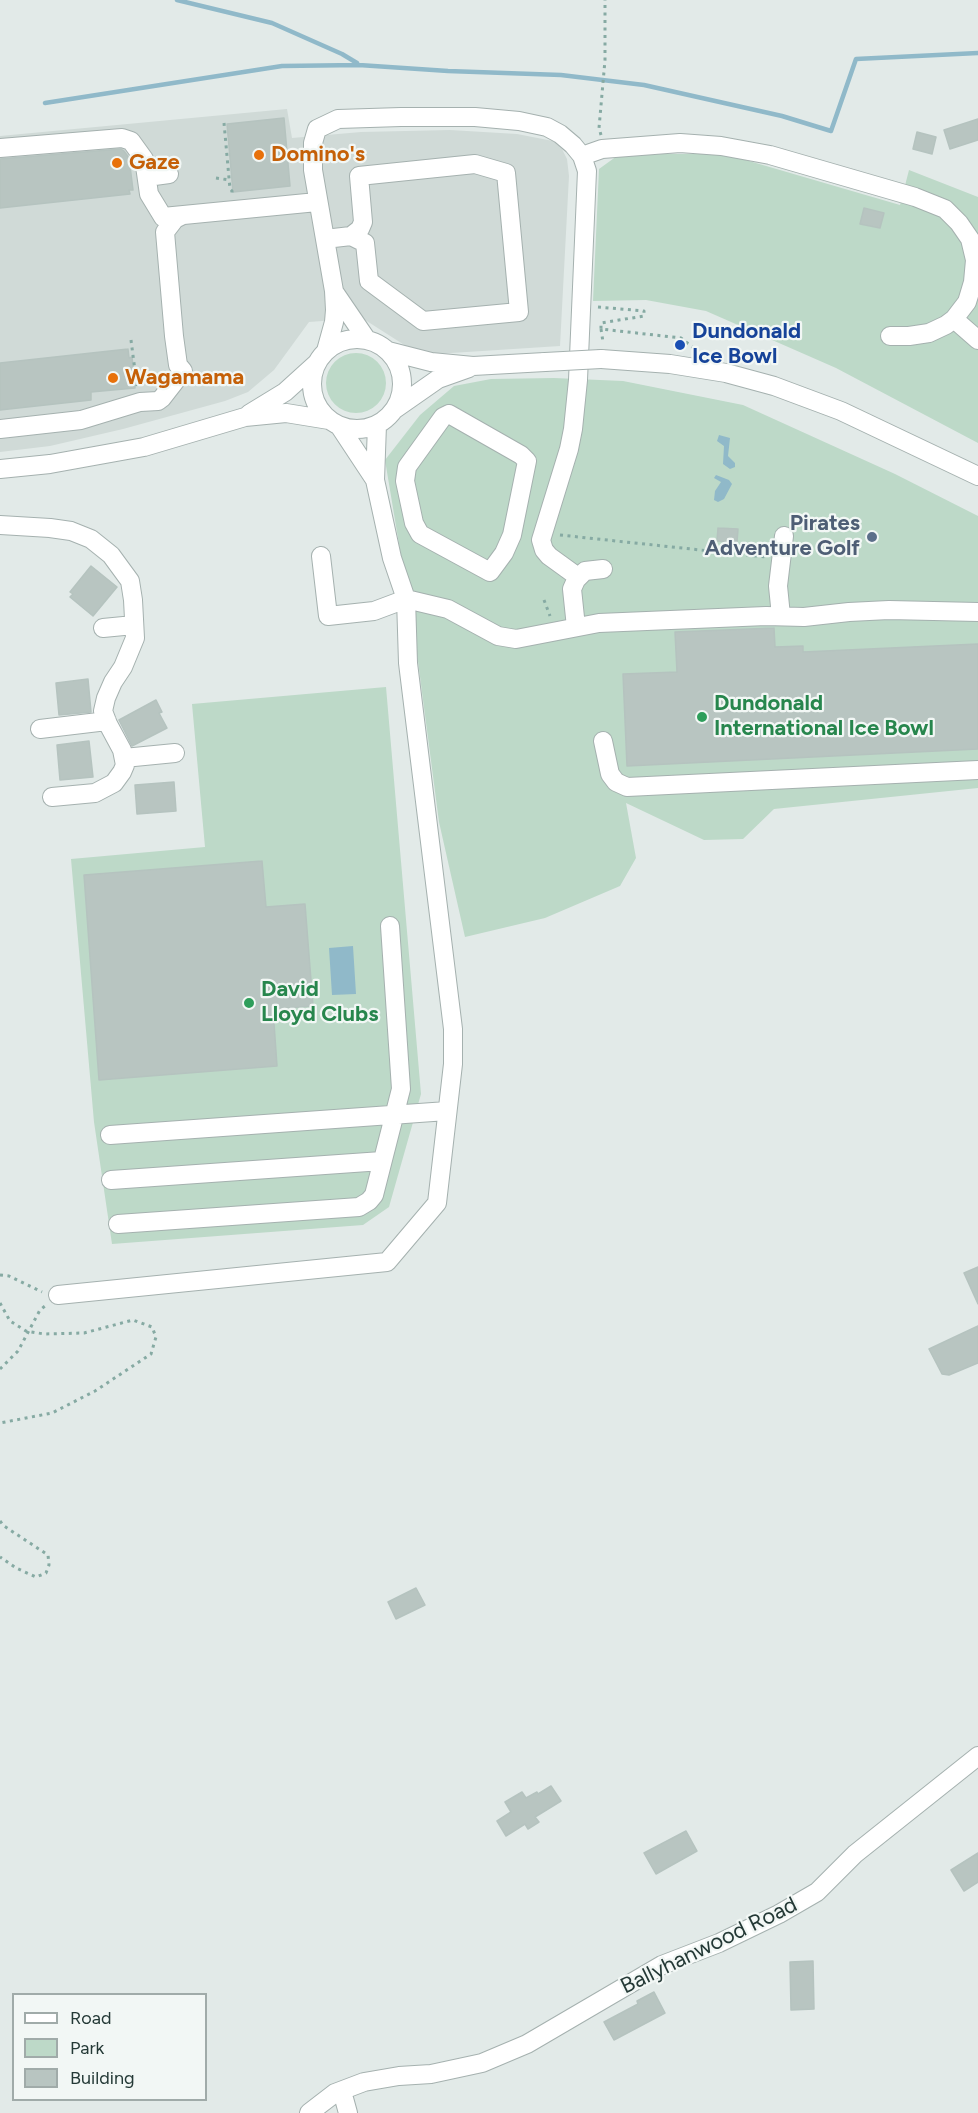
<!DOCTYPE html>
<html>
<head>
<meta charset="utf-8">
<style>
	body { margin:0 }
	#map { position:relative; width:978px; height:2113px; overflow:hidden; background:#e2eae8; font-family:Figtree,sans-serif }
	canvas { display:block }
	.legend { position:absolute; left:12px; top:1993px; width:195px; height:108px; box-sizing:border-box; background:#f2f7f5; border:2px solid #a0aba9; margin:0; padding:8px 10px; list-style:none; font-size:18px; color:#243936 }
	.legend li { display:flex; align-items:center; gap:12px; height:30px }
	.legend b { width:30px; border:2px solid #a0aba9 }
</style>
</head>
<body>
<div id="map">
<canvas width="978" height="2113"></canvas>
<ul class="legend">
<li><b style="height:8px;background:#fff"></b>Road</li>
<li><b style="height:16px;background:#bdd9c8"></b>Park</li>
<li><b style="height:16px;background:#b8c5c1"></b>Building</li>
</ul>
</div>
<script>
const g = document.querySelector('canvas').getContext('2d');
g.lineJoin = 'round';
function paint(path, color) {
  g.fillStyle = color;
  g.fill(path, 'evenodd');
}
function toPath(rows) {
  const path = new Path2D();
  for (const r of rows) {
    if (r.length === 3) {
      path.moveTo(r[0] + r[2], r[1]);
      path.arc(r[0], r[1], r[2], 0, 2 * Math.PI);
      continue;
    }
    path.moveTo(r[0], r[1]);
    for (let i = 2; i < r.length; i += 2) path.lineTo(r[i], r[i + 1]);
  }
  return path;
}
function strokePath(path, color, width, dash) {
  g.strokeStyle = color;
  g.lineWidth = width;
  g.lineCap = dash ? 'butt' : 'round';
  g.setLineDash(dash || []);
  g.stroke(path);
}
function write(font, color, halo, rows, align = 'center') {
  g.font = font + ' Figtree,sans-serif';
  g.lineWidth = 4.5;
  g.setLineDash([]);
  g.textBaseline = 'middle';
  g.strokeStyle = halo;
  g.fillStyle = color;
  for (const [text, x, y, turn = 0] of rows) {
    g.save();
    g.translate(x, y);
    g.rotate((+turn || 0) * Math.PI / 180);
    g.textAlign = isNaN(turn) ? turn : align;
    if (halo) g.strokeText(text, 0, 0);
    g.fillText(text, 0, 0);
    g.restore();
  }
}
paint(toPath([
	[287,109,292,138,361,132,450,130,517,134,553,141,562,149,567,159,569,176,560,346,420,355,362,318,309,322,274,370,248,392,225,401,123,429,50,446,0,452,0,136]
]), '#d0dad7');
paint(toPath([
	[663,154,725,154,900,205,909,170,978,197,978,443,836,368,706,311,646,300,593,301,599,169,617,156],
	[356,383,30],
	[554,378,623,381,743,405,895,474,978,516,978,788,774,809,743,839,704,840,626,803,636,858,620,886,545,918,465,937,439,822,416,646,385,460,420,415,454,386,491,379],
	[386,687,421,1094,389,1207,363,1225,112,1244,94,1122,71,859,205,847,192,704]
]), '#bdd9c8');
paint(toPath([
	[719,435,730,438,728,456,735,463,735,467,730,469,723,464,724,446,717,441],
	[716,475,729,480,732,484,724,499,718,502,714,500,715,491,721,482,714,478],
	[353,946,356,994,332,995,329,948]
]), '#90b9c9');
strokePath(toPath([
	[177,0,272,23,342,54,357,63],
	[45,103,282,66,359,65,448,71,561,75,644,85,782,116,831,131,856,59,978,53]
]), '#90b9c9', 4.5);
const building = toPath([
	[284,118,290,186,233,192,227,124,284,118],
	[978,119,978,140,950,149,944,130,978,119],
	[917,132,936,137,932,154,913,149,917,132],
	[121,149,124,151,129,158,133,190,129,190,130,194,0,208,0,159,121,149],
	[864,208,884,213,880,228,860,224,864,208],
	[128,349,129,358,132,357,135,388,91,392,91,400,0,410,0,363,128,349],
	[718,528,738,529,737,542,717,541,718,528],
	[91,566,117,587,93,616,70,597,73,594,70,592,91,566],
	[774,628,775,647,803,646,803,652,978,644,978,749,627,766,623,674,677,672,675,632,774,628],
	[88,679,91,712,59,715,56,683,88,679],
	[156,700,162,712,159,713,167,728,132,746,119,720,156,700],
	[89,741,93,777,60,780,57,745,89,741],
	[174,782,176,811,137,814,135,785,174,782],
	[262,861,266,907,305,904,313,1006,273,1009,277,1066,99,1080,84,875,262,861],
	[978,1267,978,1304,964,1273,978,1267],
	[978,1326,978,1363,949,1375,942,1374,929,1349,978,1326],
	[416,1588,425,1605,396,1619,388,1602,416,1588],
	[551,1786,561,1801,535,1817,539,1822,528,1829,525,1824,506,1836,497,1821,511,1812,505,1802,522,1792,526,1798,537,1792,538,1794,551,1786],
	[686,1831,697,1851,656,1874,644,1853,686,1831],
	[978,1853,978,1882,964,1891,951,1870,978,1853],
	[813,1961,814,2009,791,2010,790,1962,813,1961],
	[654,1992,665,2013,614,2040,604,2022,638,2004,637,2001,654,1992]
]);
paint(building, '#b8c5c1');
strokePath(building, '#b5c3bf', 1.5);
const minor = toPath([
	[0,148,122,138,131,141,144,159,149,194,163,217,317,202],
	[582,156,602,149,680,143,721,146,770,155,915,197,945,209,959,223,970,239,975,260,973,282,967,302,954,319,946,325,929,333,909,336,890,336],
	[147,177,169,174],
	[325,239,351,236,360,229,363,222,359,176,475,164,506,173,519,312,423,321,369,281,365,243,351,236],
	[335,293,367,340],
	[954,319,978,340],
	[357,384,45],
	[326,351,334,322,335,310,334,291,313,170,313,143,317,129,338,119,401,117,475,117,519,121,547,127,560,134,573,145,582,156,587,171,578,380,573,429,569,449,541,540,544,550,549,556,578,577],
	[388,351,431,362,473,366,545,362],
	[601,359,670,364,726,373,774,386,841,411,978,476],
	[395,409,438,379,469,368],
	[249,414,285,392,317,363],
	[449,414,521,455,527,461,512,535,504,553,490,572,420,534,414,523,405,481,407,467,443,417,449,414],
	[340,427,375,480],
	[0,429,81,420,140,402,158,401,162,398,183,371,178,365,174,336,165,232,175,219,181,216],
	[0,469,50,464,144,447,245,417,286,413,329,420],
	[0,525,50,528,71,531,91,539,111,555,130,581,133,600,135,638,123,667,113,682,106,698,103,711,108,724,122,750,125,765,122,772,114,783,95,793,52,797],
	[321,556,328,616,374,611,406,599,448,609,498,636,516,639,599,623,766,616,804,617,849,612,889,610,978,612],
	[781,616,778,586,784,536],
	[576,627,572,589,576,580,585,571,603,569],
	[103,628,134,625],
	[40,729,107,721],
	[603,741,610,774,616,782,627,787,978,770],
	[124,758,175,753],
	[110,1135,447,1111],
	[111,1180,382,1161],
	[118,1224,359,1207,369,1201,374,1195,401,1089,390,926],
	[58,1295,387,1262,437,1203,453,1064,453,1029,408,663,406,599,392,558,375,480,377,425],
	[342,2091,348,2113],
	[309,2113,335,2093,364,2082,399,2076,431,2074,482,2063,527,2044,662,1965,719,1943,779,1914,817,1892,855,1854,978,1756]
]);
strokePath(minor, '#a5b1af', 20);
strokePath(toPath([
	[224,123,230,189,232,191,232,195],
	[601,135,599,128,605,60,605,0],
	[216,178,229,180],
	[598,307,644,311,644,316,601,323,601,329,681,338,696,350],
	[601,329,603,342],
	[131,340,137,386],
	[560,535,766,557],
	[544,600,550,616],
	[0,1275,9,1276,42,1292],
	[0,1303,10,1321,26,1331,44,1334,84,1333,133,1320,152,1327,156,1337,151,1354,95,1391,52,1413,0,1423],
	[0,1369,18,1351,40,1310,45,1306],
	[0,1521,4,1526,48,1555,49,1565,46,1573,36,1577,16,1568,0,1557]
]), '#86aaa3', 3, [3, 4.5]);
strokePath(minor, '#fff', 18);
const minorBridge = toPath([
	[545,362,601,359]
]);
strokePath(minorBridge, '#a5b1af', 20, []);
strokePath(minorBridge, '#fff', 18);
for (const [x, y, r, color] of [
	[259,155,6,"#e8710a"],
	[117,163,6,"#e8710a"],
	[680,345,6,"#1a4fb4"],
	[113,378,6,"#e8710a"],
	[872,537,6,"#5c6f8a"],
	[702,717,6,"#2e9e5b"],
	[249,1003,6,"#2e9e5b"]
]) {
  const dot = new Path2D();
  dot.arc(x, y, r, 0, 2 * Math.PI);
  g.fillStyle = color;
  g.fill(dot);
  strokePath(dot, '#f2f7f5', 2);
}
write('bold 22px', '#c56008', '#f2f7f5', [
	["Domino's",271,155],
	["Gaze",129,163],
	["Wagamama",125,378]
], 'left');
write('bold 22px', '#164399', '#f2f7f5', [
	["Dundonald",692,332],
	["Ice Bowl",692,357]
], 'left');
write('bold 22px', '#4e5e75', '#f2f7f5', [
	["Pirates",860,524],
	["Adventure Golf",860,549]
], 'right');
write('bold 22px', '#27864d', '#f2f7f5', [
	["Dundonald",714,704],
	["International Ice Bowl",714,729],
	["David",261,990],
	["Lloyd Clubs",261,1015]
], 'left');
write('22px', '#243936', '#f2f7f5', [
	["Ballyhanwood Road",709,1946,-26]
]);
</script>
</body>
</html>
